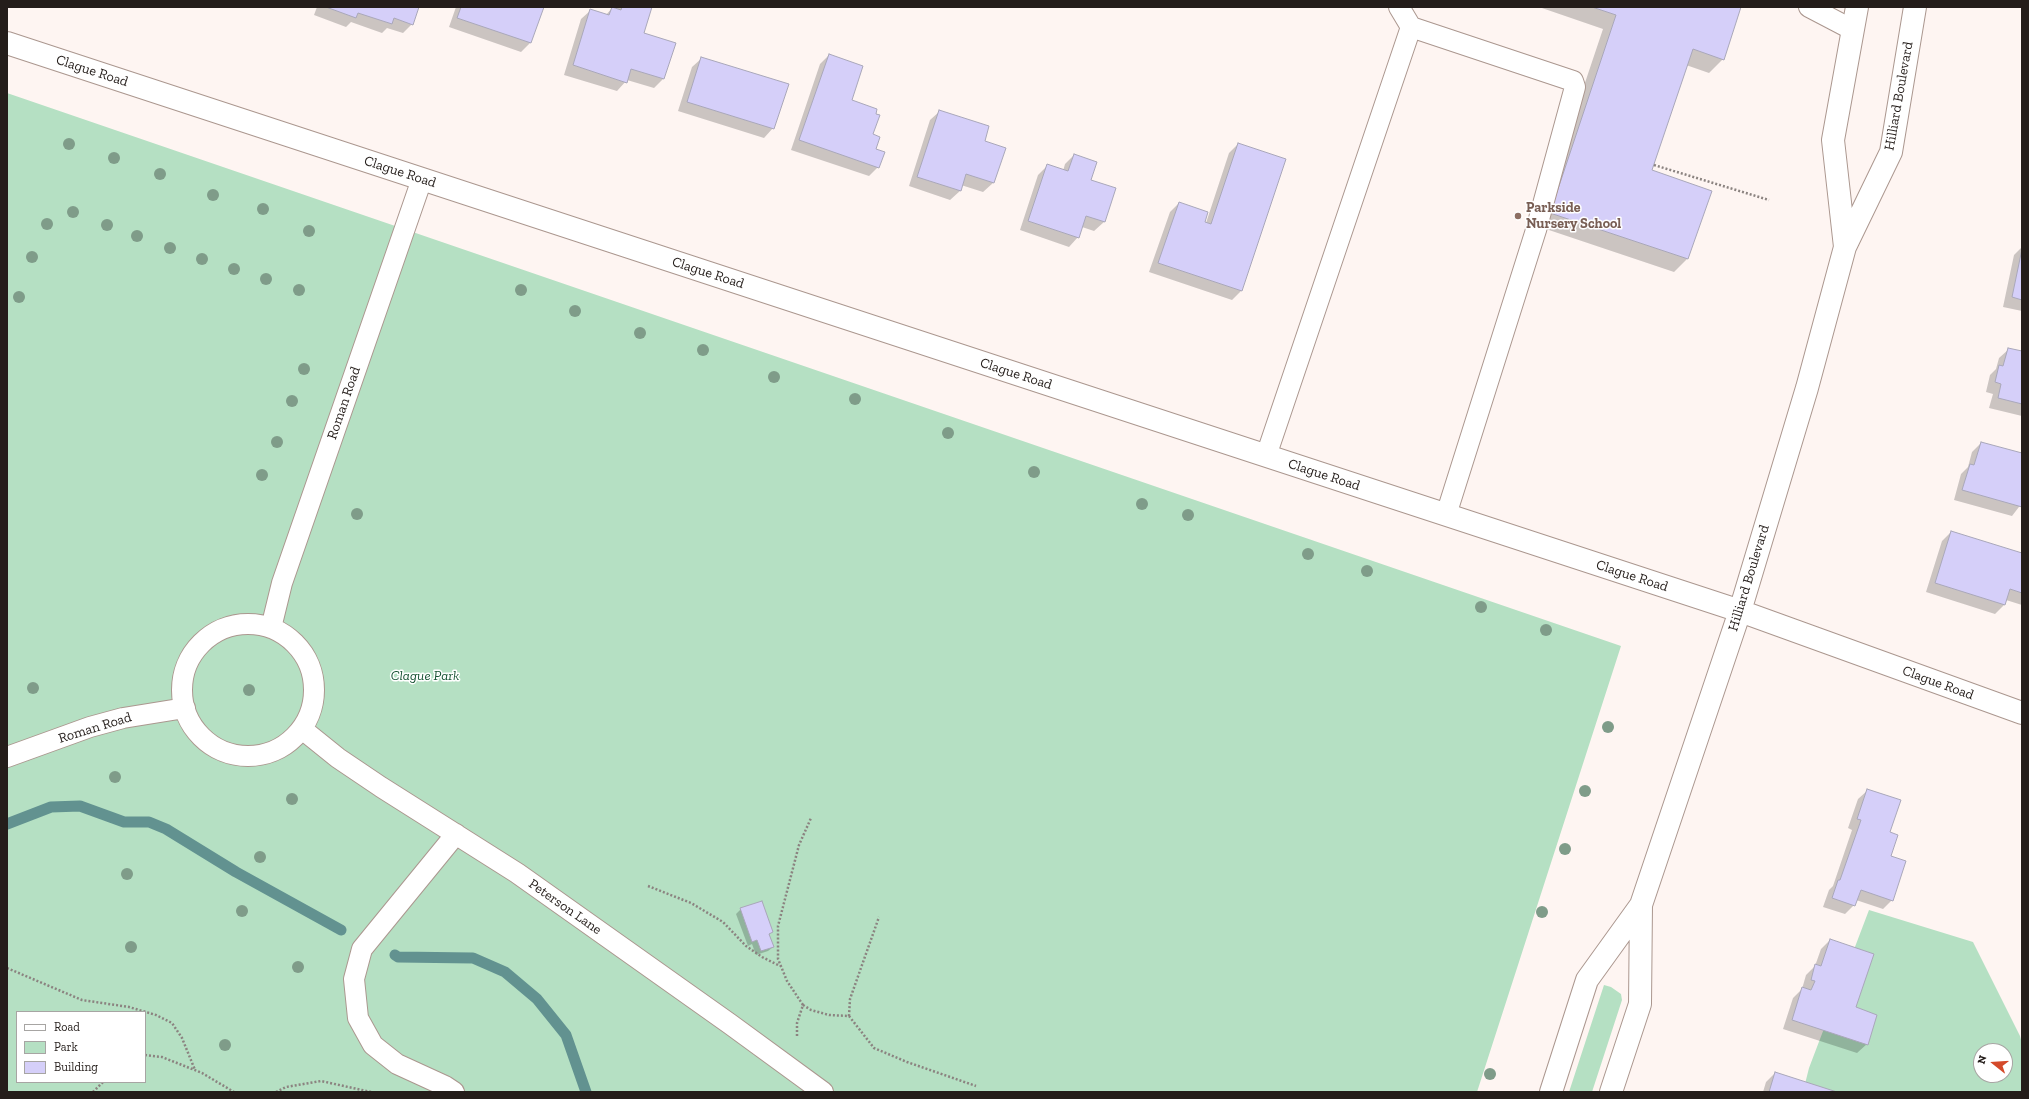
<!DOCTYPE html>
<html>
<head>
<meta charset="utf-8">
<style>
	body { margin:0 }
	#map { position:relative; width:2029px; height:1099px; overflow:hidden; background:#fef5f2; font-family:"Zilla Slab",serif }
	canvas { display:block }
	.frame { position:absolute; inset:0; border:8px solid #241d1a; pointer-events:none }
	.legend { position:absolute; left:16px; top:1011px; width:130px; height:72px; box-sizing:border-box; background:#fff; border:1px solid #a7a5a3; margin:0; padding:5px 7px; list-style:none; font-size:12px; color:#241d1a }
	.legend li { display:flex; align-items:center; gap:8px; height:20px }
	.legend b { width:20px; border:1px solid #a7a5a3 }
	.north { position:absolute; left:1973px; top:1043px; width:40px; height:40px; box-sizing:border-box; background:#fff; border:1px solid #a7a5a3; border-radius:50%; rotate:287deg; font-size:11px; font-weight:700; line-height:16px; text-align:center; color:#241d1a }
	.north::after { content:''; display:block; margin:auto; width:14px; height:18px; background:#d44a2a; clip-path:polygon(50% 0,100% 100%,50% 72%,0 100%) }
</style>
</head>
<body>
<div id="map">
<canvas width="2029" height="1099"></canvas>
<div class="frame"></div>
<ul class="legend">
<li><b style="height:5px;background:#fff"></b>Road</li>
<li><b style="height:11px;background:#b5e0c3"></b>Park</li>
<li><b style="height:11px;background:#d5cff9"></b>Building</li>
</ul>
<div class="north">N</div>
</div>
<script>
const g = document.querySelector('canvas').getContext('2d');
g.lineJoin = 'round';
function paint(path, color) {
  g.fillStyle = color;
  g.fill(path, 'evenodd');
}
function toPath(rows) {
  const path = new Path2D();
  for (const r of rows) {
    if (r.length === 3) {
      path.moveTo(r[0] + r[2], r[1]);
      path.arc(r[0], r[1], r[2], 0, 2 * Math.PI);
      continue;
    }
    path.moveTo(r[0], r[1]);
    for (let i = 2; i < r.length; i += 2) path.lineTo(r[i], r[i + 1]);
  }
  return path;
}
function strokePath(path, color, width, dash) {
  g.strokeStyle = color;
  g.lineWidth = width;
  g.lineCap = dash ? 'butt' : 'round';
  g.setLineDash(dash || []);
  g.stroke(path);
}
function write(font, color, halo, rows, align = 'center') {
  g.font = font + ' "Zilla Slab",serif';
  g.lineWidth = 3;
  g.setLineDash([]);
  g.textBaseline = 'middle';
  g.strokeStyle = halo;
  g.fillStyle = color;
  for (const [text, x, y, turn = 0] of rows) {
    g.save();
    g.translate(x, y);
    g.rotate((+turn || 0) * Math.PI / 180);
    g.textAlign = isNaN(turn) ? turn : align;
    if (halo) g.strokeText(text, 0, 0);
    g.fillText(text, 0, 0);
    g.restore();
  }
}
paint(toPath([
	[7,93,1621,646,1477,1092,7,1092],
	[17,1012,145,1012,145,1082,17,1082],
	[1869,910,1973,942,2020,1036,2022,1044,2022,1092,1803,1092,1809,1068],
	[1981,1051,2005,1051,2005,1075,1981,1075],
	[1604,985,1611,987,1621,994,1622,1000,1592,1092,1569,1092]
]), '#b5e0c3');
paint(toPath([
	[317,7,418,7,412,24,403,33,387,28,382,33,351,22,346,27,314,15],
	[456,7,543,7,530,43,521,52,449,27],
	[617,7,651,7,643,33,674,43,663,79,654,88,627,80,617,91,564,75,581,19,591,10,606,15,612,8,616,9],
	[1539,7,1740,7,1723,59,1709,73,1686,65,1650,171,1687,259,1674,272,1537,226,1603,29],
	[829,55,850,101,872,135,878,167,869,176,791,150,820,64],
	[702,58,773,128,764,138,678,111,692,67],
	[940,111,983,141,1004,148,993,183,983,192,961,185,960,191,950,200,909,186,930,120],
	[1238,144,1285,159,1241,291,1232,300,1149,272,1170,212,1179,203,1206,223,1229,153],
	[1074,155,1090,180,1114,189,1104,222,1094,231,1082,227,1078,237,1069,247,1020,230,1038,175,1048,165,1063,171,1065,164],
	[2022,247,2022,311,2003,307,2014,255],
	[2009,349,2022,352,2022,416,1989,408,1993,394,1986,392,1990,375,1996,369,1999,358],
	[1981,443,2022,454,2022,503,2012,516,1954,500,1961,474,1968,467,1972,452],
	[1951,532,2022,554,2022,605,2006,600,2004,605,1995,614,1926,592,1942,541],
	[1868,790,1890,856,1892,900,1883,909,1856,900,1854,905,1845,914,1823,907,1829,890,1833,886,1852,830,1848,828,1858,799],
	[741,909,771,932,769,935,773,947,768,951,756,955,752,944,748,946,736,914],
	[1830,940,1867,1044,1857,1053,1783,1029,1793,998,1802,989,1806,975,1815,966,1821,949],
	[1775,1073,1833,1092,1763,1092,1766,1082]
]), '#0003');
strokePath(toPath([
	[7,824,51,807,80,806,124,822,149,822,166,829,236,872,341,930],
	[395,955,398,957,473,958,505,972,537,999,566,1035,586,1092]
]), '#629290', 11);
const building = toPath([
	[326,7,419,7,413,25,394,18,392,24,358,13,356,18,326,7],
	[461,7,544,7,531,43,457,18,461,7],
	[612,7,621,10,622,7,652,7,644,33,676,43,664,79,631,69,627,83,573,65,590,9,609,15,612,7],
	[1592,7,1741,7,1724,60,1693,49,1652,170,1712,191,1688,259,1550,213,1616,15,1592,7],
	[829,54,863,66,852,100,877,109,876,114,880,115,873,134,880,137,876,149,885,152,879,168,799,140,829,54],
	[701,57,789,84,774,129,687,102,701,57],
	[939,110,989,126,985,141,1006,148,994,183,966,174,961,191,917,177,939,110],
	[1238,143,1286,159,1242,291,1158,263,1179,202,1208,212,1205,222,1211,224,1238,143],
	[1074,154,1097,162,1091,180,1116,188,1105,222,1086,216,1079,238,1028,221,1047,164,1068,171,1074,154],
	[2022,249,2022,300,2012,297,2022,249],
	[2008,348,2022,351,2022,404,1998,398,2001,384,1995,382,1999,365,2003,366,2008,348],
	[1981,442,2022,453,2022,507,1962,490,1970,464,1974,465,1981,442],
	[1951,531,2022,553,2022,593,2010,589,2005,605,1935,583,1951,531],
	[1867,789,1901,800,1890,832,1898,835,1891,856,1906,861,1893,901,1861,890,1855,906,1832,898,1838,880,1840,880,1861,820,1857,819,1867,789],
	[762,901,773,932,769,934,774,947,761,951,757,940,752,942,740,908,762,901],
	[1830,939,1874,954,1856,1007,1877,1015,1868,1045,1792,1020,1802,987,1811,990,1815,981,1811,980,1815,964,1821,966,1830,939],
	[1775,1072,1837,1092,1769,1092,1775,1072]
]);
paint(building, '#d5cff9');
strokePath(building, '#a9a7b9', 1);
const lane = toPath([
	[1399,7,1411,27],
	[1809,7,1853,30],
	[1266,456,1411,27,1573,81,1575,87,1536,230,1446,515],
	[248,690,66],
	[271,628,282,583,422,179],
	[302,729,338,758,381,787,517,873,730,1024,823,1092],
	[7,757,90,727,123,718,185,708],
	[454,1092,445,1086,397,1064,373,1045,358,1018,354,979,362,949,456,834]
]);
const secondary = toPath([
	[7,43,1740,611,2022,713],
	[1845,247,1833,140,1857,7],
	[1551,1092,1587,980,1641,905,1740,611,1807,388,1845,247,1891,152,1915,7],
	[1611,1092,1640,1004,1641,905]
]);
strokePath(lane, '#ab978f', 22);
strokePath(secondary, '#ab978f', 24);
strokePath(toPath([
	[1654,165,1769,200],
	[648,886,691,903,723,922,746,946,762,957,780,966],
	[7,968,82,1000,129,1007,156,1015,172,1023,182,1038,195,1070],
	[803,1005,811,1010,829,1015,849,1016,850,999,879,917],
	[849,1016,874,1048,907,1062,976,1086],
	[797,1036,797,1023,803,1005,787,981,778,959,778,926,799,845,811,818],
	[145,1055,162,1057,202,1073,234,1092],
	[93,1092,103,1082],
	[276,1092,286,1087,321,1081,371,1092]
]), '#8b8380', 2.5, [2, 2]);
strokePath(lane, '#fff', 20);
strokePath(secondary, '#fff', 22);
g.fillStyle = '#7f9c89';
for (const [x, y] of [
	[69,144],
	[114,158],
	[160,174],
	[213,195],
	[263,209],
	[73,212],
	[47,224],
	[107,225],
	[309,231],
	[137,236],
	[170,248],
	[32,257],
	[202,259],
	[234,269],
	[266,279],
	[299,290],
	[521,290],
	[19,297],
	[575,311],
	[640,333],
	[703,350],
	[304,369],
	[774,377],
	[855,399],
	[292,401],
	[948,433],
	[277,442],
	[1034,472],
	[262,475],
	[1142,504],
	[357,514],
	[1188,515],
	[1308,554],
	[1367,571],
	[1481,607],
	[1546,630],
	[33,688],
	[249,690],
	[1608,727],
	[115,777],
	[1585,791],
	[292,799],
	[1565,849],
	[260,857],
	[127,874],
	[242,911],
	[1542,912],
	[131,947],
	[298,967],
	[225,1045],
	[1490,1074]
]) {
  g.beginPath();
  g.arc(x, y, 6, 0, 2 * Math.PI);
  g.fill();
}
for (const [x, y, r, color] of [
	[1518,216,4,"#8d6e63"]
]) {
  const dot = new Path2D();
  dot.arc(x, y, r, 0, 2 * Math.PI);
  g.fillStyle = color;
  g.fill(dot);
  strokePath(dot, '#fff', 1.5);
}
write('14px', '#241d1a', '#fff', [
	["Clague Road",92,71,18],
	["Hilliard Boulevard",1899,96,-80],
	["Clague Road",400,172,18],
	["Clague Road",708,273,18],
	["Clague Road",1016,374,18],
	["Roman Road",344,403,-71],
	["Clague Road",1324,475,18],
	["Clague Road",1632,576,18],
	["Hilliard Boulevard",1749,578,-73],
	["Clague Road",1938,683,20],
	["Roman Road",95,728,-17],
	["Peterson Lane",565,907,35]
]);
write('bold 14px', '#785e54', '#fff', [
	["Parkside",1526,208],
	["Nursery School",1526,224]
], 'left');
write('italic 14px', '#175333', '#fff', [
	["Clague Park",425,676]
]);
</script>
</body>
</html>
